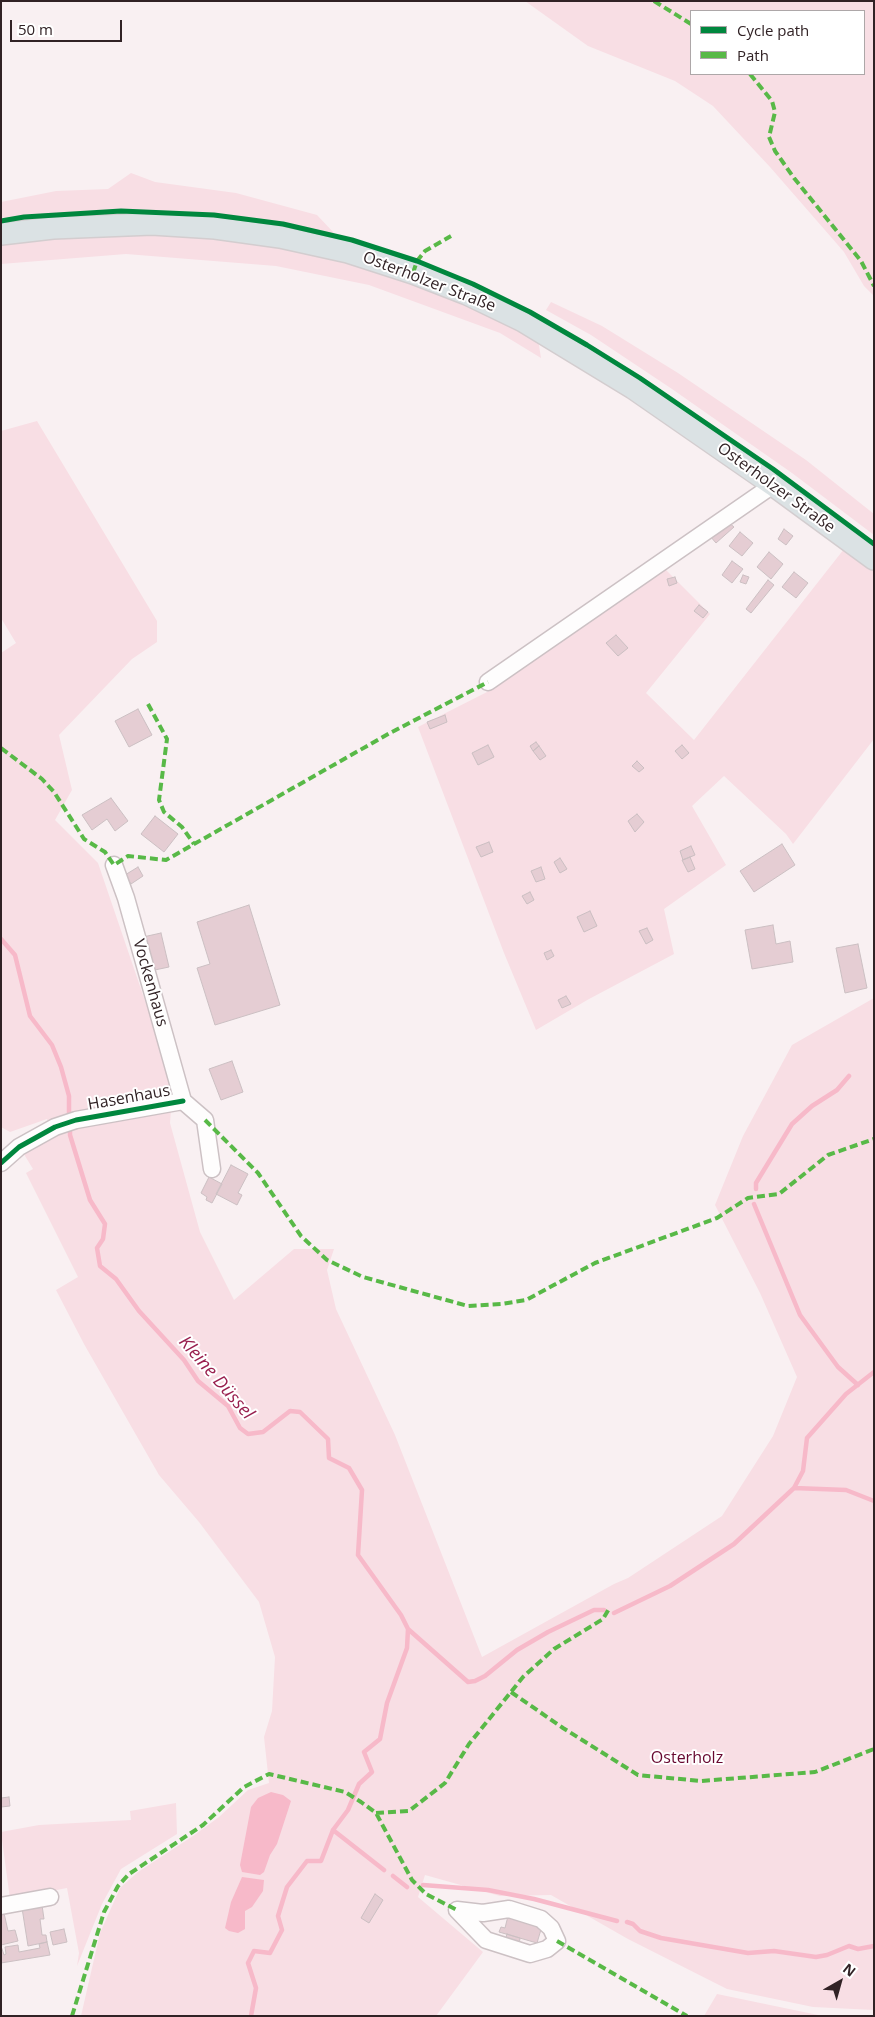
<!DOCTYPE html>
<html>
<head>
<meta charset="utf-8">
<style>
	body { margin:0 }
	#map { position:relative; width:875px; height:2017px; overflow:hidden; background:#f9f0f2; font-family:"Open Sans",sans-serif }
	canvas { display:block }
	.frame { position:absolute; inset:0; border:2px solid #312225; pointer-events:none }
	.legend { position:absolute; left:690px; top:10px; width:175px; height:65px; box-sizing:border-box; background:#fff; border:1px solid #ada7a8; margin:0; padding:6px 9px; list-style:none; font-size:15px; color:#312225 }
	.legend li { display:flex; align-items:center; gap:10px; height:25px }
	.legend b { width:25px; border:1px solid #ada7a8 }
	.north { position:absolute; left:815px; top:1957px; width:50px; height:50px; -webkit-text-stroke:4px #fff; paint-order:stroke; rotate:38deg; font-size:14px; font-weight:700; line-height:20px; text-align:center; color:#312225 }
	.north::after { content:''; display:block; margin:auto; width:18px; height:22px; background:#312225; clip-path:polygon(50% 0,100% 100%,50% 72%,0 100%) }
	.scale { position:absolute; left:10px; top:20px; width:112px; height:22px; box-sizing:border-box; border:2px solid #312225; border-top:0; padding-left:6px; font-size:15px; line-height:18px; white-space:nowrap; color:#312225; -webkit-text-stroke:4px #fff; paint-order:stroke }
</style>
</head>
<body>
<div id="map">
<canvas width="875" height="2017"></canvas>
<div class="frame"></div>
<ul class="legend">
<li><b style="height:6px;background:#00873e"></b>Cycle path</li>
<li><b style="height:6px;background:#58b947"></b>Path</li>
</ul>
<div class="north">N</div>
<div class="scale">50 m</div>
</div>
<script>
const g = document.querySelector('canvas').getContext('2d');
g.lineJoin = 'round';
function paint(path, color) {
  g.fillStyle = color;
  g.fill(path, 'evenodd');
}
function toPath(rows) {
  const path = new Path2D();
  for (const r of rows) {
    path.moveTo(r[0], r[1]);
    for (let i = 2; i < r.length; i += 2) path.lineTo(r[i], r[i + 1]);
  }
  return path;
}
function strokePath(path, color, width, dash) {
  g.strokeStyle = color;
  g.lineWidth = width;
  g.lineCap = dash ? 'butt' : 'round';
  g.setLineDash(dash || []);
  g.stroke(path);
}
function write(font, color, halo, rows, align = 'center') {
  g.font = font + ' "Open Sans",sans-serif';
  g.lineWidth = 4;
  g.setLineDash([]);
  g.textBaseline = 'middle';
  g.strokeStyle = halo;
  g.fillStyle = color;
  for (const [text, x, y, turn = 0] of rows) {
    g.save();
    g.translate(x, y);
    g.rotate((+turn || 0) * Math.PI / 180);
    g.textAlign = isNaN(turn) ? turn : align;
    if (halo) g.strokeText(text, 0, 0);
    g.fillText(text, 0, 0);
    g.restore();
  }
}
paint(toPath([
	[525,1,874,1,874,296,864,286,844,252,770,167,713,106,675,81,588,46],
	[691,11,864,11,864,74,691,74],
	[131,173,155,182,236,193,317,215,369,270,466,302,538,339,541,358,500,333,369,285,276,266,126,254,1,264,1,202,56,191,108,189],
	[551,302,602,326,678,373,806,460,874,514,874,535,792,473,672,389,591,335,546,310],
	[37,421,157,621,157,642,132,659,59,735,72,790,55,820,98,863,173,1083,170,1123,200,1232,234,1300,294,1249,334,1249,327,1270,336,1309,395,1435,482,1657,614,1584,628,1578,722,1516,773,1436,797,1377,760,1293,715,1205,743,1136,792,1045,874,998,874,2010,813,2007,727,1989,628,1939,551,1895,500,1896,425,1875,418,1897,483,1952,436,2016,81,2016,100,1933,120,1888,138,1872,193,1836,219,1817,248,1790,269,1783,264,1737,272,1711,275,1657,259,1602,199,1522,159,1475,84,1344,56,1290,78,1277,26,1173,33,1169,22,1151,52,1133,47,1119,10,1132,1,1127,1,653,16,643,1,618,1,431],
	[844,549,874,571,874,739,793,844,786,834,724,776,692,806,726,865,664,909,674,954,589,999,536,1030,504,953,418,727,487,692,664,568,710,614,646,693,694,740],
	[176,1803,177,1834,121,1869,102,1904,77,1966,79,1953,67,1888,10,1899,1,1832,39,1825,131,1820,130,1811],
	[717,1994,818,2015,830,2016,704,2016]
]), '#f8dee4');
paint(toPath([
	[271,1792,283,1795,291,1801,277,1844,270,1855,264,1872,260,1875,242,1872,240,1865,251,1807,258,1798],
	[242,1877,264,1880,263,1891,252,1907,245,1911,245,1929,238,1933,229,1931,225,1928,231,1902]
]), '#f7b9c9');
strokePath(toPath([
	[1,939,15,955,30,1016,52,1045,61,1067,69,1096,69,1119],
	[70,1127,70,1135,90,1200,105,1224,103,1239,97,1248,100,1266,116,1279,139,1311,184,1360,198,1381,228,1406,240,1428,248,1434,263,1432,290,1411,300,1412,328,1439,329,1458,349,1468,362,1490,358,1555,401,1615,408,1629,407,1648,387,1703,380,1739,364,1752,372,1772,359,1784,348,1810,333,1830,321,1861,307,1861,287,1887,278,1916,282,1930,270,1953,254,1951,248,1963,256,1988,251,2016],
	[756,1189,756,1183,792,1124,812,1106,837,1090,849,1076],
	[754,1204,800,1315,838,1367,858,1385],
	[794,1488,846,1490,874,1501],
	[614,1613,670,1586,734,1544,794,1488,803,1471,807,1438,846,1394,874,1372],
	[408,1629,468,1682,475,1681,485,1676,517,1650,548,1632,594,1610,604,1610],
	[333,1830,384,1870],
	[393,1876,407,1887],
	[423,1885,488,1890,534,1899,617,1921],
	[627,1922,633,1924,640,1931,661,1938,748,1953,774,1951,816,1957,827,1955,849,1946,858,1949,874,1946]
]), '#f7b9c9', 4.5);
const building = toPath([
	[728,522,734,527,716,543,710,536,728,522],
	[784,529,793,536,786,545,778,539,784,529],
	[740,532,753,543,742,556,729,546,740,532],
	[769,552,783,564,771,579,757,567,769,552],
	[732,561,743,569,732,583,722,575,732,561],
	[794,572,808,583,796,598,782,587,794,572],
	[743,575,749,577,746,584,740,582,743,575],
	[675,577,677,583,669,586,667,579,675,577],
	[768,580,774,585,751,613,746,609,768,580],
	[699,605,708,612,703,618,694,611,699,605],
	[616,635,628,648,618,656,606,643,616,635],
	[138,709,152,735,129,747,115,721,138,709],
	[445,715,447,722,430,729,427,722,445,715],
	[536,742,539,746,533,751,530,746,536,742],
	[488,745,494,757,478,765,472,753,488,745],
	[682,745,689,753,682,759,675,751,682,745],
	[539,746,546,756,540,760,533,751,539,746],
	[637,761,644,768,639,772,632,766,637,761],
	[111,798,128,821,115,831,107,819,92,830,82,815,111,798],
	[637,814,644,822,635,832,628,821,637,814],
	[155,816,178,834,164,852,141,834,155,816],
	[489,842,493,852,481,857,476,847,489,842],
	[782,844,795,865,754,892,740,871,782,844],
	[691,846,695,855,683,860,680,851,691,846],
	[690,857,695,869,688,872,682,860,690,857],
	[560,858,567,869,560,873,554,862,560,858],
	[138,867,143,876,131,884,125,875,138,867],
	[541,867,545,879,536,882,531,871,541,867],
	[530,892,534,900,527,904,522,896,530,892],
	[249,905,280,1005,215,1025,197,968,210,964,197,922,249,905],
	[590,911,597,926,584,932,577,917,590,911],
	[773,925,776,944,790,941,793,962,752,969,745,930,773,925],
	[647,928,653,940,646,944,639,931,647,928],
	[161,933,169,967,150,971,143,937,161,933],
	[858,944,867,988,845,993,836,948,858,944],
	[551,950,554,956,547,960,544,953,551,950],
	[566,996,571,1004,562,1008,558,1000,566,996],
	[232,1061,243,1092,221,1100,209,1069,232,1061],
	[231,1165,248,1174,238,1193,242,1195,237,1205,216,1194,231,1165],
	[209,1177,222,1184,212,1203,206,1200,207,1197,201,1193,209,1177],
	[9,1797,10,1806,1,1807,1,1798,9,1797],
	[375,1894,383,1900,369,1923,361,1918,375,1894],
	[42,1905,44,1919,40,1919,42,1935,46,1935,47,1942,28,1946,22,1908,42,1905],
	[1,1913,4,1913,8,1931,15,1930,18,1941,1,1945,1,1913],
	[508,1916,542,1926,537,1943,499,1932,501,1927,505,1928,508,1916],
	[64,1929,67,1942,53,1945,50,1932,64,1929],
	[507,1934,520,1938,519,1945,505,1941,507,1934],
	[47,1942,50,1955,1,1963,1,1946,4,1955,6,1954,5,1947,18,1945,19,1952,40,1948,39,1944,47,1942]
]);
paint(building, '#e5cdd3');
strokePath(building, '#cbbfc2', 1);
const minor = toPath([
	[488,682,773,485],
	[114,865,126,898,183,1101],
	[183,1101,205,1120,212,1169],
	[1,1163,19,1147,55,1127,76,1120,183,1101],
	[1,1906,50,1897],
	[509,1909,541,1919,551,1928,557,1941,547,1949,530,1954,486,1940,457,1910,483,1913,509,1909]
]);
const major = toPath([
	[1,234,53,228,152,224,215,228,280,237,348,252,413,273,467,294,523,321,633,388,773,485,874,559]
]);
strokePath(minor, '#ccc1c4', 19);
strokePath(major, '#d3cdcf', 24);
strokePath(minor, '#fefdfd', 16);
strokePath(major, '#dbe2e4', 21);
strokePath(toPath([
	[654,1,691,24],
	[750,74,772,101,775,112,769,137,775,151,794,178,861,261,874,286],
	[413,273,417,261,425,251,451,236],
	[148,704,167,739,159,800,164,812,182,827,194,844],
	[1,748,42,779,54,792,84,839,105,852,114,865,128,856,166,860,390,733,488,682],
	[205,1120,258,1173,301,1236,327,1260,363,1277,468,1306,501,1304,526,1300,595,1263,717,1218,748,1198,779,1194,828,1155,874,1139],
	[511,1692,563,1728,638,1775,701,1781,815,1772,874,1749],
	[376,1813,409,1811,445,1783,469,1744,523,1677,554,1649,603,1619,610,1607],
	[557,1941,687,2016],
	[72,2016,104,1912,118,1886,129,1874,203,1825,244,1787,269,1774,345,1792,361,1802,376,1813,412,1880,426,1894,457,1910]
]), '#58b947', 4, [8, 4]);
strokePath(toPath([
	[1,221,24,217,121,211,214,215,283,224,352,240,417,261,473,284,530,312,587,345,640,378,773,469,874,544],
	[1,1163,19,1147,55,1127,76,1120,183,1101]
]), '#00873e', 5);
write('16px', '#312225', '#fff', [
	["Osterholzer Straße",429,282,21],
	["Osterholzer Straße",776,488,36],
	["Vockenhaus",150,983,74],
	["Hasenhaus",129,1098,-10]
]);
write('16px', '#670830', '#fff', [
	["Osterholz",687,1758]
]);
write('italic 18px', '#99204f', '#fff', [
	["Kleine Düssel",216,1378,49]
]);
</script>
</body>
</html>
